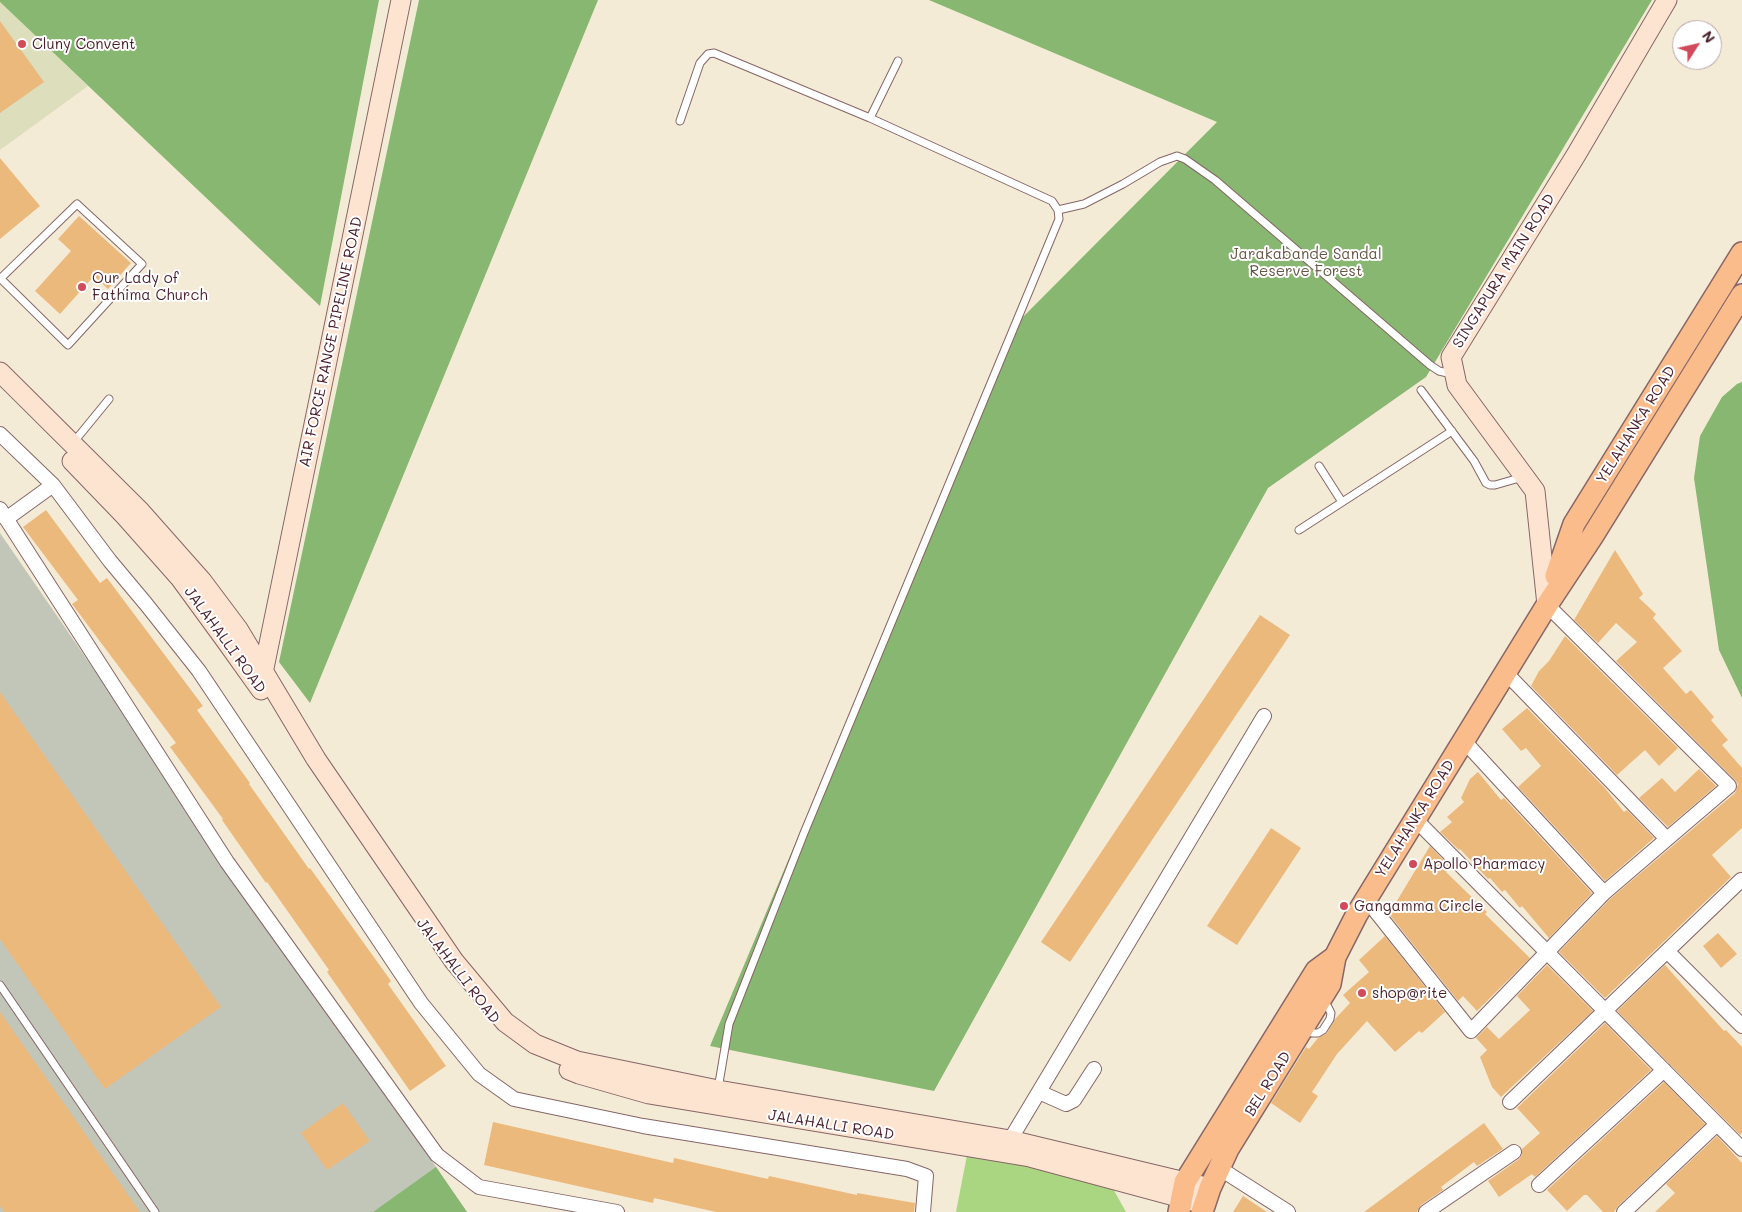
<!DOCTYPE html>
<html>
<head>
<meta charset="utf-8">
<style>
	body { margin:0 }
	#map { position:relative; width:1742px; height:1212px; overflow:hidden; background:#f4ebd6; font-family:Mali,sans-serif }
	canvas { display:block }
	.north { position:absolute; left:1672px; top:20px; width:50px; height:50px; box-sizing:border-box; background:#fff; border:1px solid #b7a5aa; border-radius:50%; rotate:55deg; font-size:14px; font-weight:700; line-height:20px; text-align:center; color:#4a1f2b }
	.north::after { content:''; display:block; margin:auto; width:18px; height:22px; background:#d1495b; clip-path:polygon(50% 0,100% 100%,50% 72%,0 100%) }
</style>
</head>
<body>
<div id="map">
<canvas width="1742" height="1212"></canvas>
<div class="north">N</div>
</div>
<script>
const g = document.querySelector('canvas').getContext('2d');
g.lineJoin = 'round';
function paint(path, color) {
  g.fillStyle = color;
  g.fill(path, 'evenodd');
}
function toPath(rows) {
  const path = new Path2D();
  for (const r of rows) {
    path.moveTo(r[0], r[1]);
    for (let i = 2; i < r.length; i += 2) path.lineTo(r[i], r[i + 1]);
  }
  return path;
}
function strokePath(path, color, width, dash) {
  g.strokeStyle = color;
  g.lineWidth = width;
  g.lineCap = dash ? 'butt' : 'round';
  g.setLineDash(dash || []);
  g.stroke(path);
}
function write(font, color, halo, rows, align = 'center') {
  g.font = font + ' Mali,sans-serif';
  g.lineWidth = 4;
  g.setLineDash([]);
  g.textBaseline = 'middle';
  g.strokeStyle = halo;
  g.fillStyle = color;
  for (const [text, x, y, turn = 0] of rows) {
    g.save();
    g.translate(x, y);
    g.rotate((+turn || 0) * Math.PI / 180);
    g.textAlign = isNaN(turn) ? turn : align;
    if (halo) g.strokeText(text, 0, 0);
    g.fillText(text, 0, 0);
    g.restore();
  }
}
paint(toPath([
	[0,2,88,86,0,150]
]), '#dcdebc');
paint(toPath([
	[0,533,467,1212,0,1212]
]), '#c2c6b9');
paint(toPath([
	[968,1150,1107,1178,1126,1212,956,1212]
]), '#aad682');
paint(toPath([
	[0,0,379,0,320,306,0,2],
	[419,0,598,0,310,703,279,662],
	[929,0,1652,0,1426,377,1268,488,934,1091,710,1046,1012,328,1217,122],
	[1742,382,1742,698,1719,650,1694,478,1700,436,1722,397,1737,384],
	[436,1167,467,1212,373,1212]
]), '#87b770');
paint(toPath([
	[0,21,44,82,0,113],
	[0,158,40,206,0,239],
	[79,216,131,263,108,289,94,276,60,314,35,291,71,251,58,239],
	[46,510,100,583,107,578,203,706,197,710,250,783,249,784,309,869,310,868,391,981,388,984,446,1066,410,1091,327,972,329,970,267,882,266,883,222,820,223,819,170,747,176,743,72,604,78,600,23,527],
	[1615,550,1643,594,1639,598,1656,614,1653,618,1682,651,1663,668,1686,694,1691,690,1714,717,1711,720,1728,740,1722,745,1742,768,1742,828,1712,855,1731,877,1605,998,1559,952,1610,899,1735,793,1738,784,1735,780,1616,661,1637,642,1616,623,1598,643,1574,620],
	[1260,615,1290,635,1070,962,1041,942],
	[1565,636,1678,748,1659,766,1645,750,1617,775,1531,686,1539,671,1549,661],
	[0,692,221,1007,105,1089,0,939],
	[1527,708,1604,787,1624,812,1627,810,1654,838,1605,881,1518,787,1541,766,1526,748,1521,751,1502,729],
	[1699,769,1716,786,1668,827,1639,798,1662,778,1675,792],
	[1478,772,1501,800,1504,798,1592,893,1549,938,1522,906,1520,908,1505,890,1502,892,1490,878,1488,879,1460,849,1459,850,1440,832,1452,822,1447,817,1464,802,1461,798,1470,779],
	[1271,828,1301,848,1237,945,1207,926],
	[1430,846,1449,866,1446,872,1487,912,1485,914,1530,958,1477,1011,1463,996,1458,1001,1389,914],
	[1718,933,1737,954,1721,968,1703,946],
	[1385,936,1445,1012,1422,1033,1419,1031,1395,1052,1367,1021,1337,1054,1312,1092,1318,1096,1300,1123,1271,1103,1306,1047,1309,1049,1318,1038,1327,1033,1335,1019,1350,1003,1343,995,1369,972,1359,960],
	[1547,965,1593,1011,1501,1097,1492,1087,1480,1057,1487,1050,1476,1038,1487,1027,1499,1039,1530,1010,1517,996],
	[1665,965,1724,1031,1726,1030,1742,1047,1742,1133,1740,1135,1617,1011],
	[0,1012,140,1212,5,1212,0,1206],
	[1605,1023,1651,1070,1535,1177,1532,1174,1499,1197,1488,1181,1519,1159,1522,1155,1522,1149,1540,1133,1517,1108],
	[1664,1082,1705,1124,1618,1206,1614,1212,1603,1212,1587,1195,1584,1195,1567,1211,1547,1190],
	[343,1103,370,1141,327,1170,301,1133],
	[493,1122,673,1163,674,1158,768,1179,769,1176,857,1195,857,1193,915,1203,914,1212,716,1212,654,1198,653,1203,484,1165],
	[1484,1123,1503,1149,1477,1166,1474,1162,1441,1187,1443,1190,1421,1205,1417,1212,1364,1212],
	[1717,1136,1742,1163,1742,1212,1655,1212,1675,1193,1666,1184],
	[1243,1196,1267,1212,1233,1212]
]), '#ecb97d');
const lane = toPath([
	[870,118,898,61],
	[680,121,700,63,708,54,714,53,870,118,1052,201,1058,210,1059,219,804,833,729,1024,718,1089],
	[1058,210,1084,204,1123,184,1160,162,1177,156,1185,159,1215,180,1430,365,1439,371,1452,374],
	[0,279,77,204,142,264,68,345,1,279],
	[1421,390,1474,461,1486,483,1490,485,1495,485,1523,477],
	[73,443,109,399],
	[1319,466,1342,502],
	[1299,530,1452,431],
	[0,985,155,1212],
	[1305,1029,1312,1033,1318,1033,1323,1030,1330,1019,1331,1013,1328,1007,1322,1002]
]);
const street = toPath([
	[0,434,53,485,110,561,146,604,199,671,421,1003,479,1074,514,1099,643,1126,907,1169,926,1176,923,1212],
	[0,509,227,862,437,1155,479,1187,617,1212],
	[6,519,53,485],
	[1547,605,1729,786,1667,839],
	[1506,673,1667,839,1604,893],
	[1415,819,1742,1149],
	[1366,899,1471,1031,1604,893,1464,741],
	[1668,952,1742,1026],
	[1039,1092,1066,1104,1074,1100,1094,1069],
	[1510,1102,1741,880],
	[1010,1140,1264,716],
	[1219,1168,1288,1212],
	[1539,1185,1664,1070],
	[1426,1212,1514,1152],
	[1624,1212,1717,1124]
]);
const secondary = toPath([
	[0,372,140,511,202,581,238,629,316,759,454,961,505,1022,535,1044,577,1061,718,1090,1010,1140,1210,1188],
	[72,461,125,516,180,578,226,641,261,690],
	[1547,605,1535,491,1457,385,1451,357,1576,155,1667,0],
	[259,677,263,673,401,0],
	[569,1070,579,1074,649,1094,1030,1157,1204,1204]
]);
const primary = toPath([
	[1556,576,1574,524,1742,253],
	[1179,1212,1185,1182,1316,971,1335,957,1357,914,1547,605,1592,537,1742,295],
	[1202,1212,1210,1188,1228,1149,1330,984,1335,957]
]);
strokePath(lane, '#866667', 9);
strokePath(street, '#866667', 16);
strokePath(secondary, '#866667', 21);
strokePath(primary, '#866667', 24);
strokePath(lane, '#fff', 7);
strokePath(street, '#fff', 14);
strokePath(secondary, '#fde4d1', 19);
strokePath(primary, '#fabc8b', 21);
for (const [x, y, r, color] of [
	[22,44,5,"#d1495b"],
	[82,287,5,"#d1495b"],
	[1413,864,5,"#d1495b"],
	[1344,906,5,"#d1495b"],
	[1362,993,5,"#d1495b"]
]) {
  const dot = new Path2D();
  dot.arc(x, y, r, 0, 2 * Math.PI);
  g.fillStyle = color;
  g.fill(dot);
  strokePath(dot, '#fff', 2);
}
write('15px', '#4a1f2b', '#fff', [
	["Cluny Convent",32,44],
	["Our Lady of",92,278],
	["Fathima Church",92,295],
	["Apollo Pharmacy",1423,864],
	["Gangamma Circle",1354,906],
	["shop@rite",1372,993]
], 'left');
write('15px', '#675645', '#fff', [
	["Jarakabande Sandal",1306,254],
	["Reserve Forest",1306,271]
]);
write('15px', '#4a1f2b', '#fff', [
	["SINGAPURA MAIN ROAD",1504,271,-58],
	["AIR FORCE RANGE PIPELINE ROAD",331,342,-78],
	["YELAHANKA ROAD",1636,425,-58],
	["JALAHALLI ROAD",225,640,54],
	["YELAHANKA ROAD",1415,819,-58],
	["JALAHALLI ROAD",458,971,53],
	["BEL ROAD",1268,1084,-58],
	["JALAHALLI ROAD",831,1125,9]
]);
</script>
</body>
</html>
